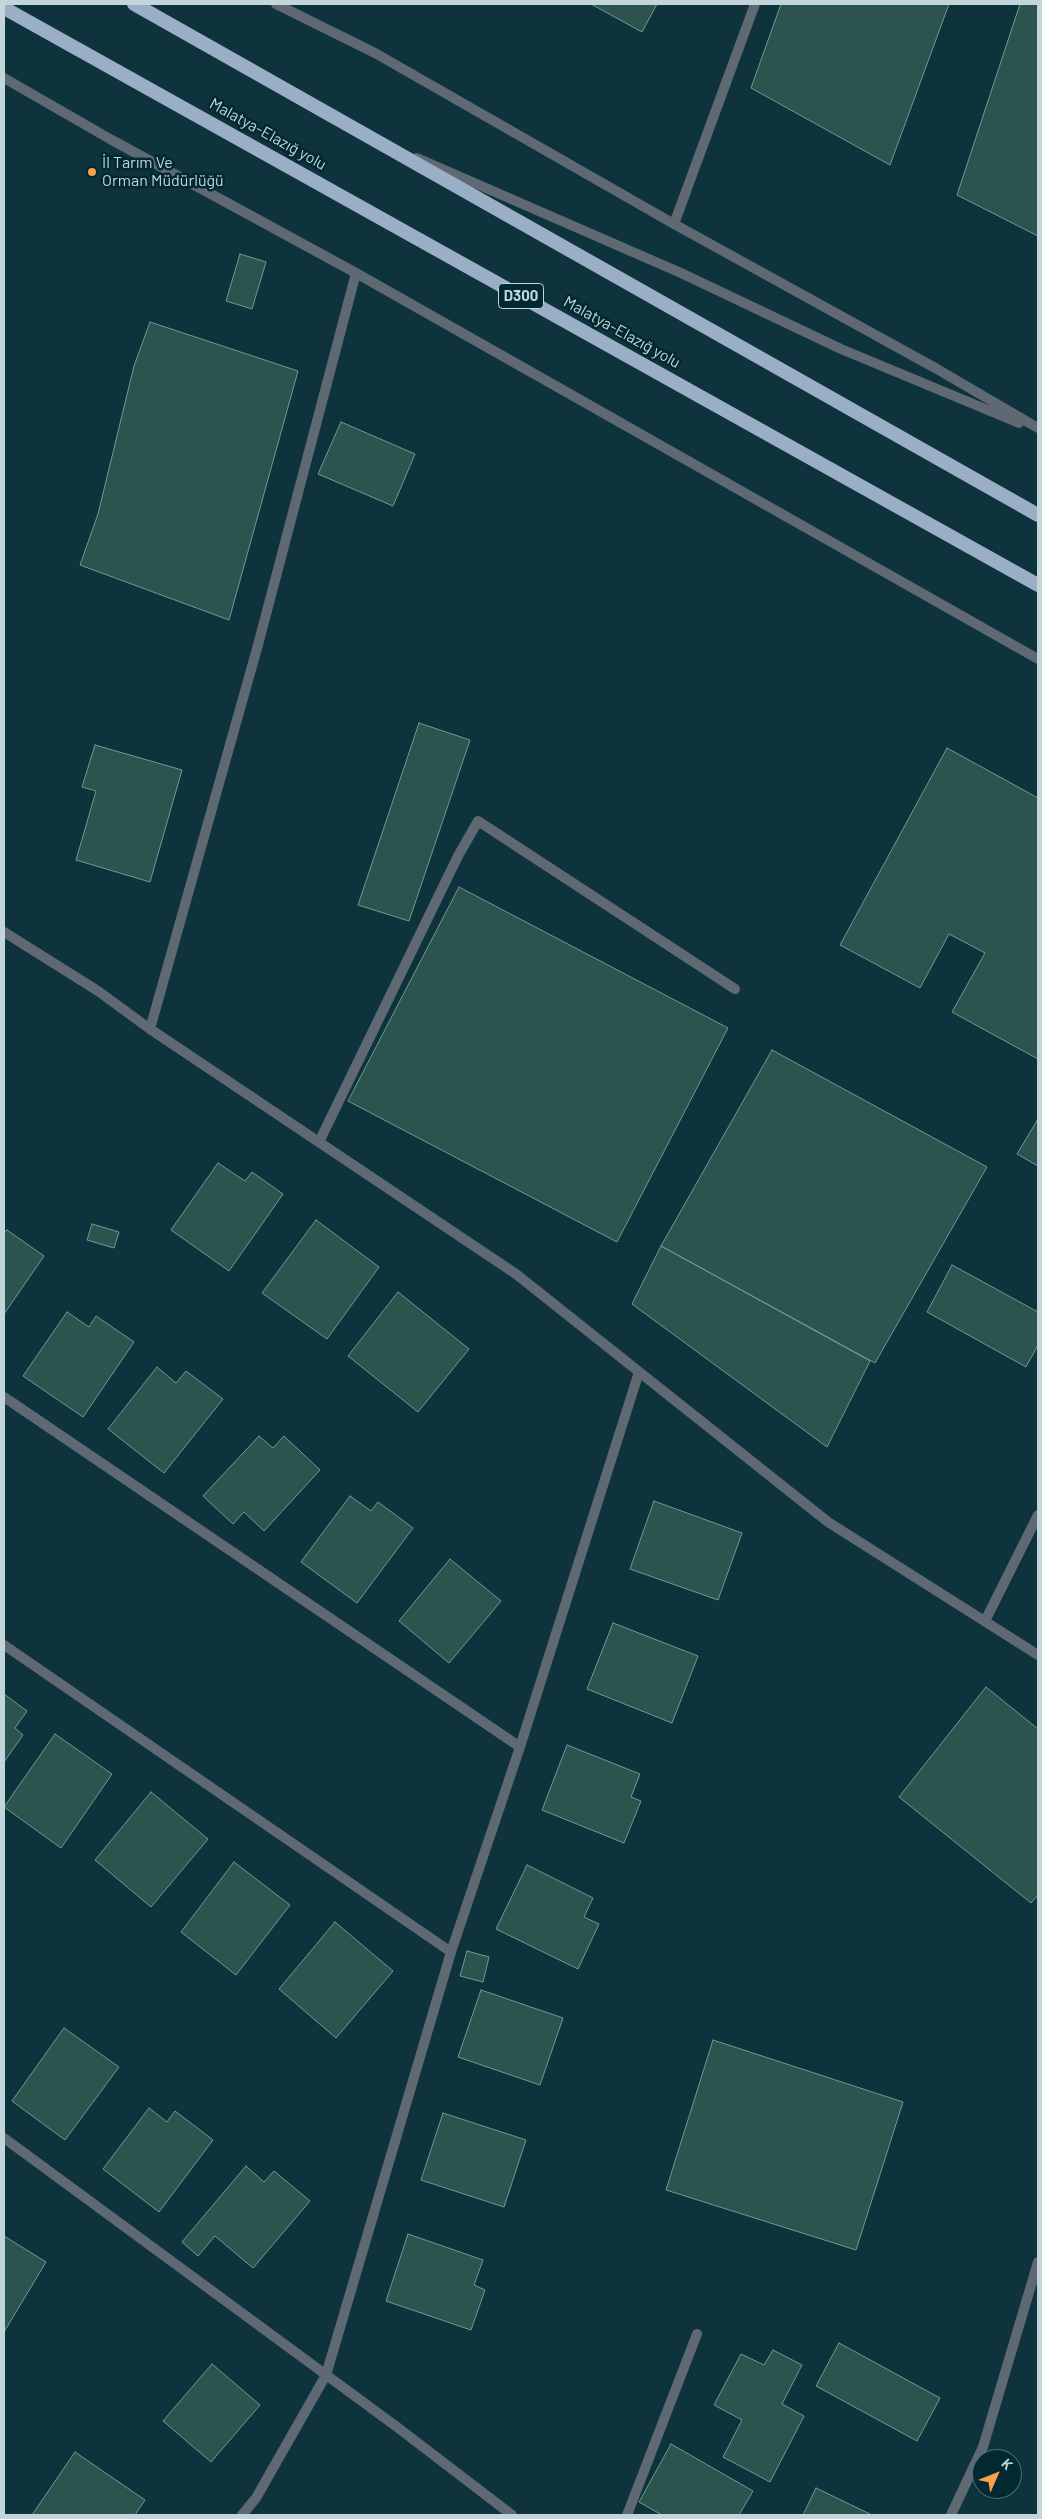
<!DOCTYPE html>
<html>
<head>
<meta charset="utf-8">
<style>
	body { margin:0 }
	#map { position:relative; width:1042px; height:2519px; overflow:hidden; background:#0e333d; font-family:Barlow,sans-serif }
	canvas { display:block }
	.frame { position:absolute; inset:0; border:5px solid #c2d5db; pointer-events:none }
	.north { position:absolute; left:972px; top:2449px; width:50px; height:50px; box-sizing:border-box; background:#022932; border:1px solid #4f6e76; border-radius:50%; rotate:46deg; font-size:14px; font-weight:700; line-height:20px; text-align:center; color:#c2d5db }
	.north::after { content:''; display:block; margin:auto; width:18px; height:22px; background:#f99f4e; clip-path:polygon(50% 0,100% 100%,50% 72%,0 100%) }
</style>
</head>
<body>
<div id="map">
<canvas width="1042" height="2519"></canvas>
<div class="frame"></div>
<div class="north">K</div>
</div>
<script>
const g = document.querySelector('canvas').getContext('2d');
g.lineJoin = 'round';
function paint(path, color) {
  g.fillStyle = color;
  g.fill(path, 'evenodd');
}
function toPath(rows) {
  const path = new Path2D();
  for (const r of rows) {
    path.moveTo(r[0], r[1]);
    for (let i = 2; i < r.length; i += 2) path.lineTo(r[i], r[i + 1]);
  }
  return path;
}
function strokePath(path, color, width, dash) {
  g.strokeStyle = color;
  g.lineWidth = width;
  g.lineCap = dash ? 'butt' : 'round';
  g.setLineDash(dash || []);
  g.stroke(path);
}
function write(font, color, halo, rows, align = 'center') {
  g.font = font + ' Barlow,sans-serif';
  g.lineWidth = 5;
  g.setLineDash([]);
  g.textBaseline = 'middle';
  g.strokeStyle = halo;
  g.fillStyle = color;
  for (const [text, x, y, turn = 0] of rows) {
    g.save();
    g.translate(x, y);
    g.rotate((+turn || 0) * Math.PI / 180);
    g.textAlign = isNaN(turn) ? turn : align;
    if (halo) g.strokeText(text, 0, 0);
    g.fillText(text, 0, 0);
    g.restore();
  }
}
const building = toPath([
	[591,4,657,4,642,32,591,4],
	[781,4,949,4,890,165,751,88,781,4],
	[1020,4,1038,4,1038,236,957,195,1020,4],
	[240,254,266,262,252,309,226,301,240,254],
	[150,322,298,371,229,620,80,565,98,514,134,366,150,322],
	[341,422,415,454,393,506,318,474,341,422],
	[419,723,470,740,409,921,358,905,419,723],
	[95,745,182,770,150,882,76,860,96,791,82,787,95,745],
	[947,748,1038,798,1038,1059,952,1012,985,953,949,934,920,988,840,945,947,748],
	[459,887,728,1028,617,1242,348,1101,459,887],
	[772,1050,987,1167,875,1363,661,1246,772,1050],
	[1038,1119,1038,1166,1017,1154,1038,1119],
	[218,1163,245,1181,252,1172,283,1194,229,1271,171,1230,218,1163],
	[316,1220,379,1267,327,1339,262,1293,316,1220],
	[92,1224,119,1232,114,1248,87,1240,92,1224],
	[7,1230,44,1256,4,1314,4,1233,7,1230],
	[661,1246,870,1361,827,1447,632,1304,661,1246],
	[952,1265,1038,1312,1038,1345,1026,1367,927,1312,952,1265],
	[398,1292,469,1349,418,1412,348,1356,398,1292],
	[67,1312,89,1327,96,1316,134,1342,83,1417,23,1376,67,1312],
	[157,1367,176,1383,186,1371,223,1399,164,1473,108,1429,157,1367],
	[259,1436,273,1448,284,1436,320,1470,264,1531,244,1512,233,1524,203,1496,259,1436],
	[350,1496,371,1511,378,1502,413,1528,357,1603,301,1562,350,1496],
	[654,1501,742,1533,718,1600,630,1569,654,1501],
	[450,1559,501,1601,449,1663,399,1621,450,1559],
	[613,1623,698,1656,672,1723,587,1689,613,1623],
	[986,1687,1038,1729,1038,1895,1031,1903,899,1797,986,1687],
	[4,1694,27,1711,15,1728,23,1735,4,1762,4,1694],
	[55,1734,112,1774,61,1848,4,1807,55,1734],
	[567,1745,640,1774,631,1797,641,1801,624,1843,542,1810,567,1745],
	[151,1792,208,1839,151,1907,95,1860,151,1792],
	[234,1862,290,1905,236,1975,181,1932,234,1862],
	[527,1865,593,1898,584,1917,599,1924,578,1969,496,1929,527,1865],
	[335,1922,393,1971,336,2038,279,1989,335,1922],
	[467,1951,489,1957,483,1982,460,1976,467,1951],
	[481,1990,563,2018,540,2085,458,2057,481,1990],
	[64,2028,119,2067,65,2140,12,2101,64,2028],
	[713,2040,903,2102,856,2250,666,2190,713,2040],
	[149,2108,167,2122,175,2111,213,2140,159,2212,103,2169,149,2108],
	[443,2113,526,2140,504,2207,421,2180,443,2113],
	[246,2166,264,2182,274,2171,310,2201,253,2268,215,2236,198,2256,182,2242,246,2166],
	[408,2234,483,2260,474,2285,485,2290,471,2330,386,2301,408,2234],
	[4,2236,46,2262,4,2332,4,2236],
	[839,2343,940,2398,917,2441,816,2386,839,2343],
	[773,2350,802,2365,782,2404,804,2416,770,2482,723,2457,742,2420,714,2405,741,2354,764,2365,773,2350],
	[212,2364,260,2405,211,2462,163,2421,212,2364],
	[671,2444,753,2491,739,2515,662,2515,639,2502,671,2444],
	[75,2452,145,2500,135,2515,32,2515,75,2452],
	[816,2488,872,2515,803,2515,816,2488]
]);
paint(building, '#2d534f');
strokePath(building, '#719995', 1);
strokePath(toPath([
	[674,224,755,4],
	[4,932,98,991,150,1029,516,1274,828,1522,1038,1655],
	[150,1029,258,645,356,273],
	[319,1142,458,856,478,821,735,989],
	[4,1397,520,1747],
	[985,1621,1038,1515],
	[4,1645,451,1952],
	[242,2515,256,2498,326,2375,451,1952,520,1747,639,1372],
	[627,2515,697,2334],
	[951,2515,983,2447,1038,2262]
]), '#5f6973', 10);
strokePath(toPath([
	[276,4,375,53,674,224,937,369,1038,428],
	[4,78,110,139,356,273,1038,659],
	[417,158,681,273,841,349,1019,423],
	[4,2138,397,2427,512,2515]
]), '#5f6973', 10);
strokePath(toPath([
	[134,4,1038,515],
	[4,8,1038,585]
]), '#9aaec6', 14);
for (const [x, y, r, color] of [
	[92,172,5,"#f99f4e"]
]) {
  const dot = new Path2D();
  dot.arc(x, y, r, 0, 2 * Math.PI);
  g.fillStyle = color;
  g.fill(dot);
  strokePath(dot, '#022932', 2);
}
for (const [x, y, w] of [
	[521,296,45]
]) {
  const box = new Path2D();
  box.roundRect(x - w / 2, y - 12.5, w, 25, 4);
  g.fillStyle = '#022932';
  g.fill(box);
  strokePath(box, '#c2d5db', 1);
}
write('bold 15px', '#c2d5db', null, [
	["D300",521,296]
]);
write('16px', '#c2d5db', '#022932', [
	["Malatya-Elazığ yolu",268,134,29],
	["Malatya-Elazığ yolu",622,332,29]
]);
write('16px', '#c2d5db', '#022932', [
	["İl Tarım Ve",102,163],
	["Orman Müdürlüğü",102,181]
], 'left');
</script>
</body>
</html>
